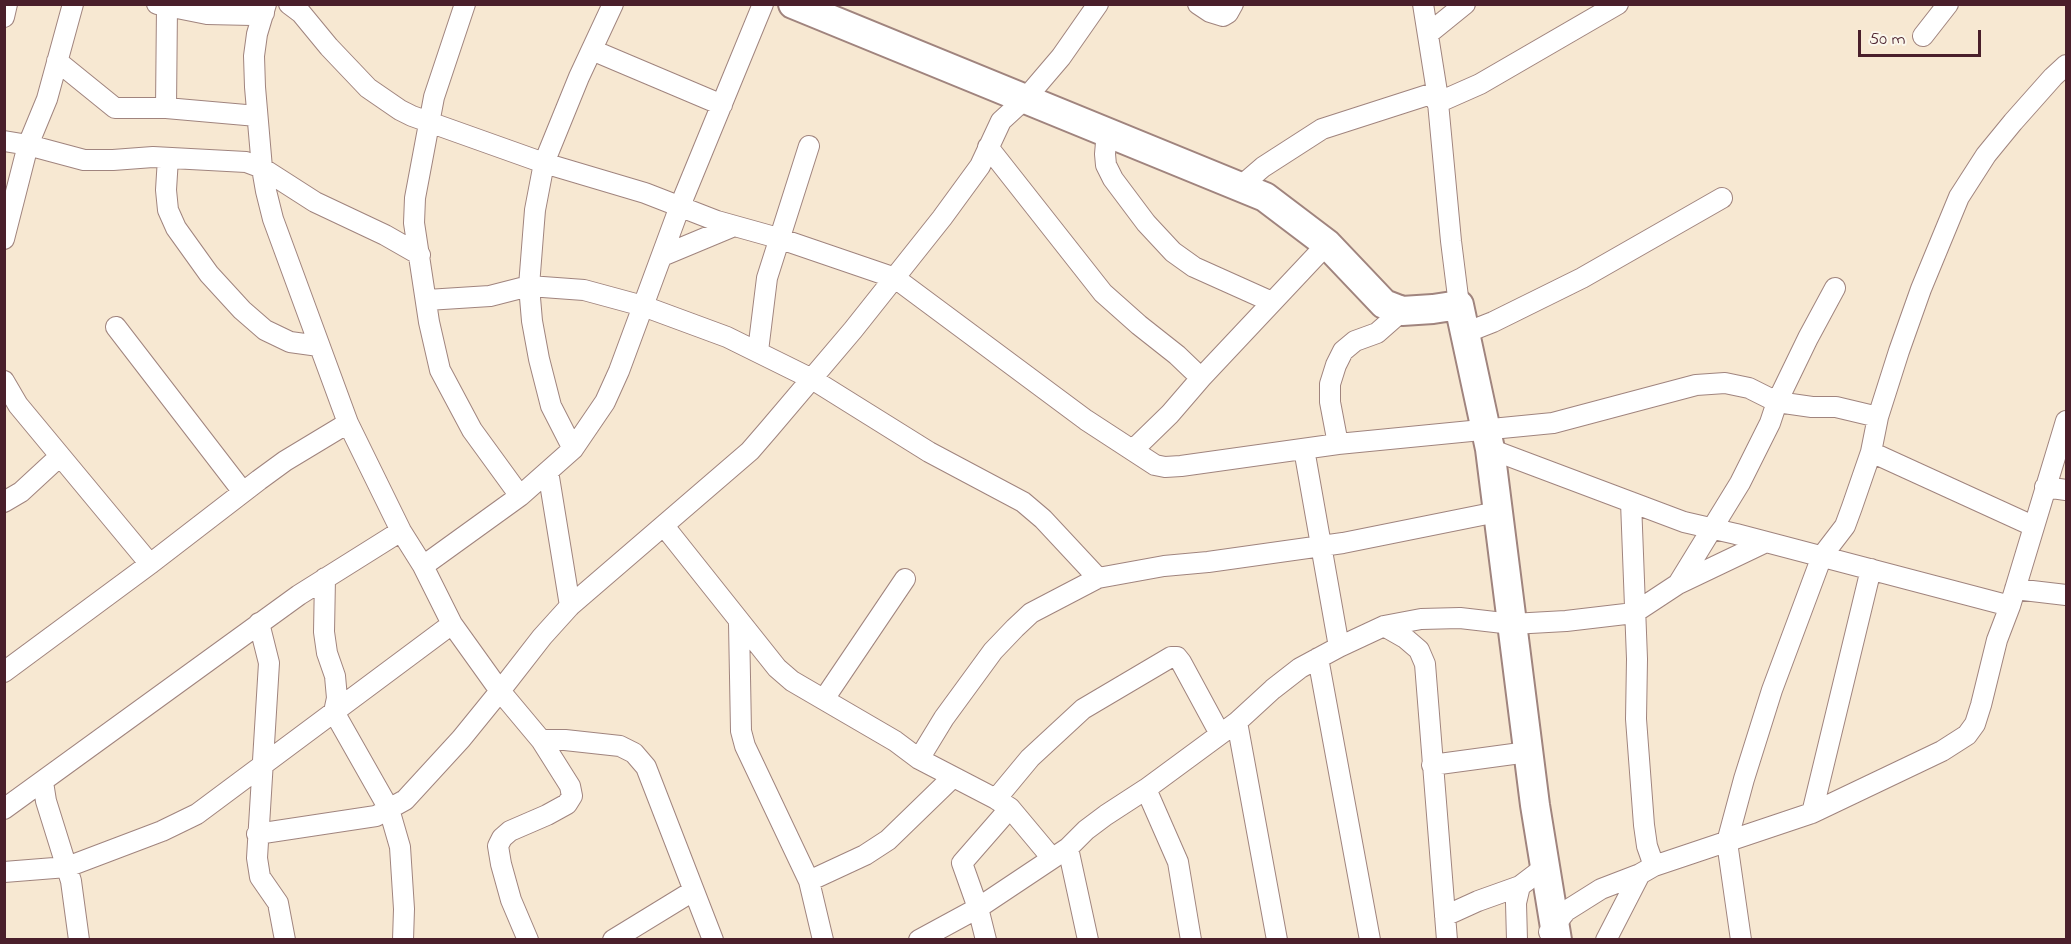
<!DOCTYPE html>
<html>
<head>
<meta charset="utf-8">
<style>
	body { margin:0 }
	#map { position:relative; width:2071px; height:944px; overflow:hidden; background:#f7e8d2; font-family:"Indie Flower",sans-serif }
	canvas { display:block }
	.frame { position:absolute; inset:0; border:6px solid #4a1f2b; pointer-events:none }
	.scale { position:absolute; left:1858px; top:30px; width:123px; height:27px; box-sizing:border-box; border:3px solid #4a1f2b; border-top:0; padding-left:8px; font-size:18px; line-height:21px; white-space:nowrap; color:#4a1f2b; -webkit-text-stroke:4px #fbf7ec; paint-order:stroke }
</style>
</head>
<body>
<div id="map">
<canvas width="2071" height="944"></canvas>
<div class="frame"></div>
<div class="scale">50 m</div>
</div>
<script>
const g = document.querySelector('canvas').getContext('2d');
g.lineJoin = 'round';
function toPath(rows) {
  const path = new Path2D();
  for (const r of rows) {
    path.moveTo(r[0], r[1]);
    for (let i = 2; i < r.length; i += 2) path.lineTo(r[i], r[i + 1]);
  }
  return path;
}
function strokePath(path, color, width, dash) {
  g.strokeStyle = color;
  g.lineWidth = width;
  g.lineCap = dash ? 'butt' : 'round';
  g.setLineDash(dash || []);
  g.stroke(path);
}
const street = toPath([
	[157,4,207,14,252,15,264,13],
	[266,4,257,34,254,56,255,87,262,168,266,191,273,219,348,423,401,531,423,566,452,624,500,691,541,740,570,786,572,796,567,804,547,815,510,831,502,838,498,846,501,864,511,900,528,940],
	[289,4,301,13,329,47,368,88,400,110,412,116,544,163,645,193,717,221,778,238,895,278,1086,420,1155,465,1165,467,1181,466,1338,444,1553,423,1696,385,1725,383,1749,388,1777,402,1812,407,1836,407,1878,417],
	[465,4,434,97,415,198,414,223,429,322,440,370,472,430,520,496],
	[1198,4,1210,12,1223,16,1228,13,1233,4],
	[1423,4,1437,92,1451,241,1459,305],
	[4,17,7,4],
	[1428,34,1465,4],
	[1923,36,1948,4],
	[592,50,722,105],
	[57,61,115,108,166,108,257,116],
	[1437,103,1480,84,1618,4],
	[166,108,167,6],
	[1107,131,1105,154,1106,165,1113,179,1146,223,1173,252,1194,267,1272,302],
	[4,141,28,145,84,160,113,160,153,157,246,162,262,168,315,202,385,235,420,255],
	[988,147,1103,293,1139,325,1177,355,1201,378],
	[168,158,166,190,168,210,176,228,209,274,242,310,265,330,290,342,319,346],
	[1241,186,1263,167,1322,129,1437,92],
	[4,239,28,145,47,99,73,4],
	[662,256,734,226],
	[427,300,490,296,529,286,584,290,643,306,727,337,812,379,929,452,1023,502,1043,519,1098,578],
	[116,327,243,492],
	[1465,333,1493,322,1582,278,1722,198],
	[758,351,767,278,809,146],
	[4,381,18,405,150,564],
	[1338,444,1330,402,1330,384,1336,365,1343,351,1355,341,1377,333,1402,311],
	[573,449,551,406,539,359,532,321,529,286,533,235,535,210,544,163,579,77,613,4],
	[1304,449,1339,647],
	[1490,449,1684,522,1736,534,2010,606],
	[1133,450,1170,414,1201,378,1327,244],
	[1871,452,2033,526],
	[548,471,570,606],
	[2045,487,2066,490],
	[4,502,21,492,60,456],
	[1631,502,1637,659,1636,719,1644,825,1647,846,1654,866],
	[664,526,777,668,792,681,895,741,919,759,996,799,1010,808,1051,857],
	[423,566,520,496,573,449,605,402,619,371,680,206,763,4],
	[325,578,324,632,327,653,335,676,337,698,334,712,389,809,400,847,404,909,403,940],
	[1678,584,1740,483,1770,423,1777,402,1808,338,1835,288],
	[2015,589,2066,595],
	[259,623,269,663,257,858,260,877,278,903,285,940],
	[739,623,741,731,745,746,809,881,823,940],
	[1384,626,1405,638,1419,650,1425,664,1447,940],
	[1318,658,1370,940],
	[4,672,150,564,259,480,285,461,348,423],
	[824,699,905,579],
	[1237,722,1277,940],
	[541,740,565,740,620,746,634,753,646,767,713,940],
	[919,759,944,718,993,651,1015,628,1031,613,1098,578,1164,566,1208,562,1343,543,1497,512],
	[1432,765,1528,752],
	[43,782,46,801,71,881,79,940],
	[1146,789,1178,862,1191,940],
	[996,799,1030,758,1083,709,1171,657,1177,657,1181,662,1220,734],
	[4,809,299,595,401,531],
	[1812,813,1871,569],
	[257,834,376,816,405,800,461,739,500,691,542,637,570,606,750,451,769,429,853,330,942,218,980,166,1001,121,1026,98,1061,57,1098,4],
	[1068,848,1088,940],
	[4,872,67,867,162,831,197,814,452,624],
	[809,881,865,855,888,840,953,777],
	[1445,916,1478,901,1520,886],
	[1549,932,1566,911,1601,889,1640,874,1654,866,1812,813,1942,751,1967,735,1975,724,1981,705,1997,640,2010,606,2066,421],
	[613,940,693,891],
	[919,940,978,908,1068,848,1086,830,1106,815,1146,789,1237,722,1273,689,1300,668,1339,647,1384,626,1421,619,1460,618,1512,624,1566,621,1634,613,1678,584,1766,542],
	[986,940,978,908,962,863,1010,808],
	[1517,940,1516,903,1520,886,1545,867],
	[1606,940,1640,874],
	[1741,940,1727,842,1744,779,1772,690,1822,556,1845,526,1852,507,1871,452,1878,417,1899,351,1921,289,1959,197,1986,155,2013,122,2053,77,2066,65]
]);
const secondary = toPath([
	[793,4,1265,197,1327,244,1384,304,1402,311,1433,309,1459,305,1490,449,1535,805,1557,940]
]);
strokePath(street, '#a0847e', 22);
strokePath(secondary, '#a0847e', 32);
strokePath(street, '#fff', 20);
strokePath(secondary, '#fff', 28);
</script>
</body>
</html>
